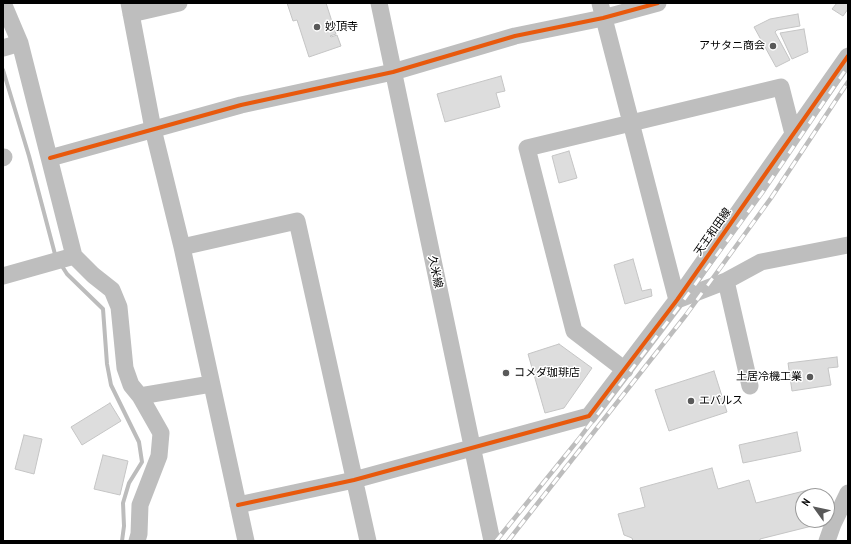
<!DOCTYPE html>
<html>
<head>
<meta charset="utf-8">
<style>
	body { margin:0 }
	#map { position:relative; width:851px; height:544px; overflow:hidden; background:#fff; font-family:"PT Sans Narrow",sans-serif }
	canvas { display:block }
	.frame { position:absolute; inset:0; border:4px solid #000; pointer-events:none }
	.north { position:absolute; left:795px; top:488px; width:40px; height:40px; box-sizing:border-box; background:#fff; border:1px solid #999; border-radius:50%; rotate:303deg; font-size:11px; font-weight:700; line-height:16px; text-align:center; color:#000 }
	.north::after { content:''; display:block; margin:auto; width:14px; height:18px; background:#595959; clip-path:polygon(50% 0,100% 100%,50% 72%,0 100%) }
</style>
</head>
<body>
<div id="map">
<canvas width="851" height="544"></canvas>
<div class="frame"></div>
<div class="north">N</div>
</div>
<script>
const g = document.querySelector('canvas').getContext('2d');
g.lineJoin = 'round';
function toPath(rows) {
  const path = new Path2D();
  for (const r of rows) {
    path.moveTo(r[0], r[1]);
    for (let i = 2; i < r.length; i += 2) path.lineTo(r[i], r[i + 1]);
  }
  return path;
}
function strokePath(path, color, width, dash) {
  g.strokeStyle = color;
  g.lineWidth = width;
  g.lineCap = dash ? 'butt' : 'round';
  g.setLineDash(dash || []);
  g.stroke(path);
}
function paint(path, color) {
  g.fillStyle = color;
  g.fill(path, 'evenodd');
}
function write(font, color, halo, rows, align = 'center') {
  g.font = font + ' "PT Sans Narrow","Noto Sans JP",sans-serif';
  g.lineWidth = 3;
  g.setLineDash([]);
  g.textBaseline = 'middle';
  g.strokeStyle = halo;
  g.fillStyle = color;
  for (const [text, x, y, turn = 0] of rows) {
    g.save();
    g.translate(x, y);
    g.rotate((+turn || 0) * Math.PI / 180);
    g.textAlign = isNaN(turn) ? turn : align;
    if (halo) g.strokeText(text, 0, 0);
    g.fillText(text, 0, 0);
    g.restore();
  }
}
strokePath(toPath([
	[3,70,29,156,56,258],
	[60,263,67,274,103,309,107,364,111,385,139,442,142,462,129,483,123,503,124,526,122,541]
]), '#bcbcbc', 4);
const building = toPath([
	[287,3,326,3,336,34,330,36,331,37,337,35,341,46,309,57,297,20,293,21,287,3],
	[837,3,848,3,848,9,843,16,832,9,837,3],
	[798,14,800,26,777,30,775,32,790,60,776,67,754,27,770,19,798,14],
	[804,29,808,52,792,59,780,33,804,29],
	[501,76,505,91,496,93,500,107,445,122,437,94,501,76],
	[569,151,577,178,559,183,552,156,569,151],
	[633,259,642,291,651,289,652,296,625,304,614,265,633,259],
	[559,344,592,368,564,408,545,413,528,354,559,344],
	[837,357,838,367,828,368,831,385,792,391,788,363,837,357],
	[714,371,727,412,669,431,655,390,714,371],
	[110,403,121,421,82,445,71,427,110,403],
	[797,432,801,451,743,463,739,445,797,432],
	[24,435,42,439,34,474,15,469,24,435],
	[103,455,128,461,120,495,94,489,103,455],
	[712,468,718,489,749,480,756,503,808,490,809,496,803,496,803,520,815,520,816,525,760,539,760,541,633,541,632,538,624,535,618,514,645,507,640,488,712,468]
]);
paint(building, '#ddd');
strokePath(building, '#c5c5c5', 1);
strokePath(toPath([
	[129,3,153,129,182,247,246,541],
	[379,3,492,541],
	[600,3,677,300,726,281],
	[131,14,179,3],
	[3,48,20,43],
	[3,158,4,157],
	[50,158,241,105,393,72,515,36,603,18,658,3],
	[182,247,297,221,368,541],
	[74,256,93,275,112,290,119,307,125,368,131,385,140,396,161,433,159,456,140,505,139,534,137,541],
	[3,276,74,256,20,43,3,3],
	[625,370,574,331,527,148,781,87,793,134],
	[750,386,726,281,761,262,848,245],
	[140,396,211,384],
	[238,505,354,480,589,416,677,300,848,56],
	[827,541,833,524,848,493]
]), '#bebebe', 17);
const rail = toPath([
	[496,541,578,440,678,308,762,193,848,66],
	[508,541,686,315,771,198,848,82]
]);
strokePath(rail, '#bdbdbd', 4.5);
strokePath(rail, '#fff', 3, [9]);
strokePath(toPath([
	[50,158,241,105,393,72,515,36,603,18,658,3],
	[238,505,354,480,589,416,677,300,848,56]
]), '#e8590c', 4);
for (const [x, y, r, color] of [
	[317,27,4,"#595959"],
	[773,46,4,"#595959"],
	[506,373,4,"#595959"],
	[810,377,4,"#595959"],
	[691,401,4,"#595959"]
]) {
  const dot = new Path2D();
  dot.arc(x, y, r, 0, 2 * Math.PI);
  g.fillStyle = color;
  g.fill(dot);
  strokePath(dot, '#fff', 1.5);
}
write('11px', '#000', '#fff', [
	["妙頂寺",325,27],
	["アサタニ商会",765,46,"right"],
	["コメダ珈琲店",514,373],
	["土居冷機工業",802,377,"right"],
	["エバルス",699,401]
], 'left');
write('11px', '#000', '#fff', [
	["天王和田線",713,232,-55],
	["久米線",435,272,78]
]);
</script>
</body>
</html>
